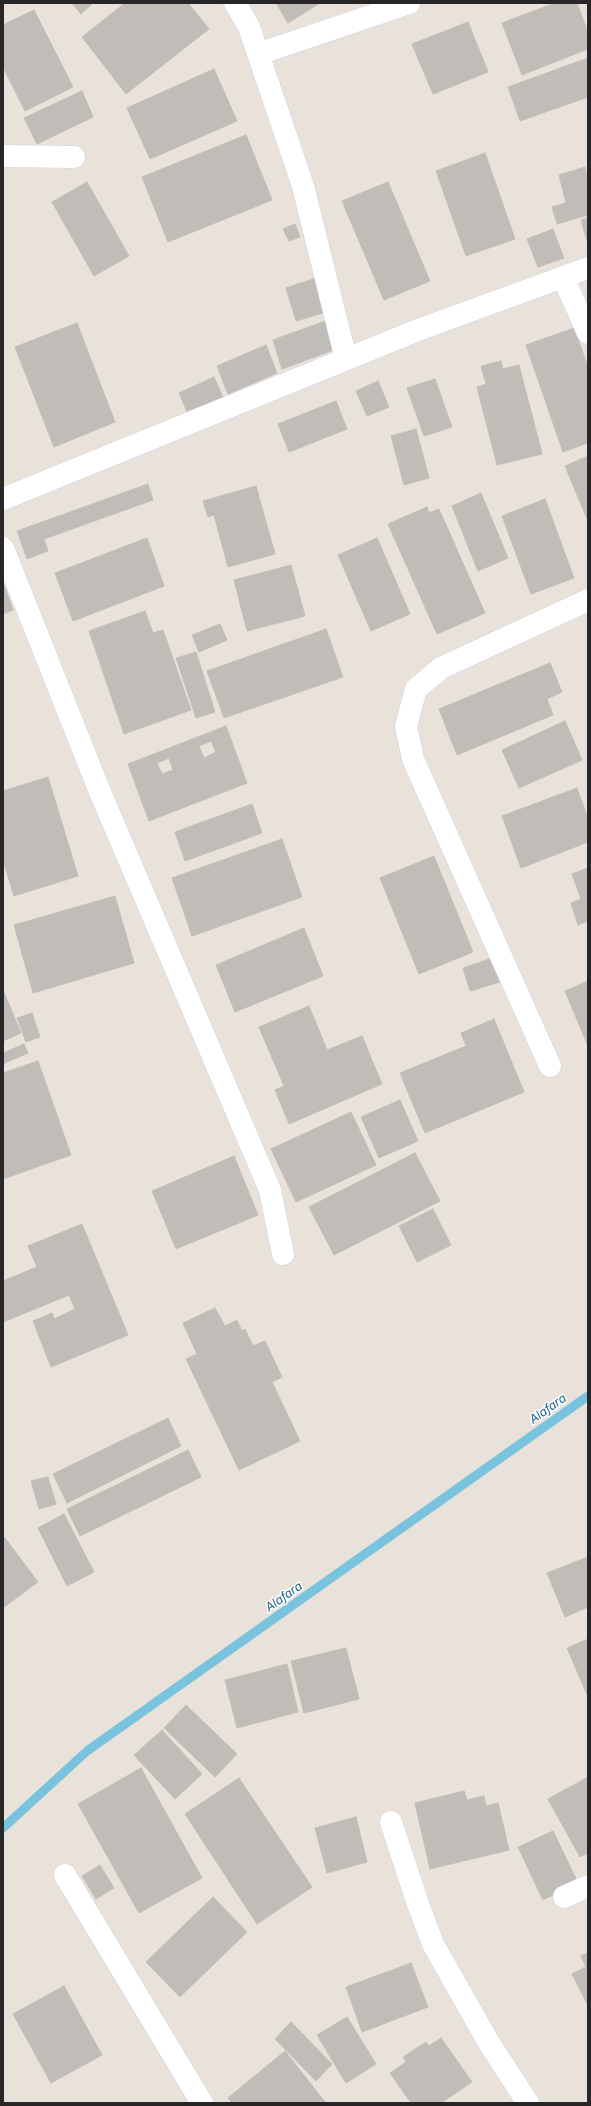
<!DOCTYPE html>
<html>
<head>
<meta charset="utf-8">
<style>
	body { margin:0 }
	#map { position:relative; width:591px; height:2106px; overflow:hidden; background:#e8e2da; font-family:Inter,sans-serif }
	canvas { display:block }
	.frame { position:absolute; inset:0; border:4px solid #272727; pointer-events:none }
</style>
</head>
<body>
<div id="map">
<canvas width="591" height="2106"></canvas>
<div class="frame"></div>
</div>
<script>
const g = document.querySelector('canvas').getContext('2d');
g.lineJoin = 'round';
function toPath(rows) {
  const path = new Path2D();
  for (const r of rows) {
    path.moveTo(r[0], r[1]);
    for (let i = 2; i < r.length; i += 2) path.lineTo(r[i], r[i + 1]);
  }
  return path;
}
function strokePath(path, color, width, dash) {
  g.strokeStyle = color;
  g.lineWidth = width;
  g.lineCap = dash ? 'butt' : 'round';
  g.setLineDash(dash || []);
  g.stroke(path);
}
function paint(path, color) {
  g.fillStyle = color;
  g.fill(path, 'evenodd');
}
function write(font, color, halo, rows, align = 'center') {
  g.font = font + ' Inter,sans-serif';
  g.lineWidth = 3;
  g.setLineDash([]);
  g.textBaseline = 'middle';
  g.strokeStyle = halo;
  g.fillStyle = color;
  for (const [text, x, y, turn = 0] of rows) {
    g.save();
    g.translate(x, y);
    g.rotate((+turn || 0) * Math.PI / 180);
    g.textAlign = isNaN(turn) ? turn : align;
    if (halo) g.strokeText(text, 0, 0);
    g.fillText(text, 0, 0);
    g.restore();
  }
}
strokePath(toPath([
	[3,1828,87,1751,588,1396]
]), '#79c3df', 9);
const building = toPath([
	[72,3,93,3,81,14,72,3],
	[125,3,188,3,209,29,126,94,82,37,125,3],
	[276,3,320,3,288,23,276,3],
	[555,3,577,3,588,32,588,49,522,75,502,23,555,3],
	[34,10,73,87,25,111,3,67,3,25,34,10],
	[468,22,488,72,433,94,412,44,468,22],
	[588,58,588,97,520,121,508,87,588,58],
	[214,69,237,121,150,159,127,108,214,69],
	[82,91,93,117,37,144,24,118,82,91],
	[246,135,272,200,168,242,142,177,246,135],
	[485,153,515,239,466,256,436,171,485,153],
	[585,167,588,179,588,215,557,224,552,207,566,203,559,175,585,167],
	[87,182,129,256,94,276,52,202,87,182],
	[388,182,430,281,384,300,342,201,388,182],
	[588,218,588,241,587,241,581,220,588,218],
	[295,224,300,237,289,241,283,229,295,224],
	[553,229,564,258,538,267,527,239,553,229],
	[319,277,329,311,296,321,286,288,319,277],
	[328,320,339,348,282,369,273,340,328,320],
	[77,323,115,422,54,447,15,347,77,323],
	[574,328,588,367,588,443,563,452,526,345,574,328],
	[266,345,277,373,228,394,217,366,266,345],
	[501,361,503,369,519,365,542,454,497,465,477,387,486,384,481,366,501,361],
	[214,377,224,400,189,416,179,393,214,377],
	[435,379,452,427,424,436,407,388,435,379],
	[378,381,389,407,367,416,356,391,378,381],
	[336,401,347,429,289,452,278,424,336,401],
	[416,429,429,478,404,485,391,436,416,429],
	[588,456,588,521,565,466,588,456],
	[148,484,153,500,44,539,48,551,27,559,17,531,148,484],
	[256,486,275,554,228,567,214,515,208,517,203,501,256,486],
	[481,493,508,558,478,571,452,506,481,493],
	[545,499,574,578,531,594,502,516,545,499],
	[427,507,429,513,439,509,485,613,437,634,388,524,427,507],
	[147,538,164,586,73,621,55,573,147,538],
	[377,538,410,614,371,631,338,555,377,538],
	[291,565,305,616,247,631,234,580,291,565],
	[3,582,13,610,3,614,3,582],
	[145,611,153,633,163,630,191,710,124,734,89,631,145,611],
	[220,624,227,640,199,652,192,635,220,624],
	[326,629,343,677,224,718,207,671,326,629],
	[196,652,215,712,196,718,176,658,196,652],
	[550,663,562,692,547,699,553,715,457,755,439,709,550,663],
	[565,721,582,760,519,788,502,750,565,721],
	[226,726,247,783,149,821,128,764,226,726],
	[211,741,216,752,204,758,199,746,211,741],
	[169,758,173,770,162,774,157,763,169,758],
	[48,777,78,876,14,896,3,860,3,791,48,777],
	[577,788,588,818,588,842,521,868,502,816,577,788],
	[252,804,262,833,185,861,175,832,252,804],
	[282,839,302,897,192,936,172,878,282,839],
	[434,856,473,952,419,974,380,878,434,856],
	[588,868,588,921,578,925,571,903,581,899,572,874,588,868],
	[115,896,134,963,33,993,14,925,115,896],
	[304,928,323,976,235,1012,216,965,304,928],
	[492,958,500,982,470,991,463,968,492,958],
	[588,981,588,1046,565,991,588,981],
	[3,990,21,1033,3,1041,3,990],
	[309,1006,327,1050,362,1036,382,1084,289,1124,275,1090,284,1086,259,1027,309,1006],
	[32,1013,40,1037,26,1042,17,1018,32,1013],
	[494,1019,524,1092,425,1133,400,1073,466,1046,461,1033,494,1019],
	[24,1044,28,1053,3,1064,3,1053,24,1044],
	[38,1061,71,1155,3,1179,3,1073,38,1061],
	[400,1100,418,1141,379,1158,361,1117,400,1100],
	[351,1112,376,1165,296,1202,271,1149,351,1112],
	[415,1153,440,1201,334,1255,309,1207,415,1153],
	[234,1156,258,1215,176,1249,152,1191,234,1156],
	[433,1209,451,1245,417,1262,399,1226,433,1209],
	[82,1224,128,1335,51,1367,33,1321,52,1313,54,1319,75,1309,69,1295,3,1322,3,1281,37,1267,28,1246,82,1224],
	[215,1308,225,1326,237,1320,242,1331,245,1329,253,1346,265,1341,282,1377,272,1382,300,1441,239,1470,186,1359,197,1354,183,1323,215,1308],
	[168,1418,181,1446,67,1503,53,1474,168,1418],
	[188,1450,201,1477,80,1536,67,1509,188,1450],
	[48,1477,56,1504,39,1509,31,1481,48,1477],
	[64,1514,94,1572,67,1586,38,1528,64,1514],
	[5,1538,38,1582,4,1607,3,1539,5,1538],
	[588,1557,588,1607,565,1617,547,1573,588,1557],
	[588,1639,588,1697,567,1648,588,1639],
	[346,1648,359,1699,304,1713,291,1661,346,1648],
	[287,1664,298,1712,237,1728,225,1680,287,1664],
	[186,1705,237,1754,215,1777,164,1728,186,1705],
	[162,1730,202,1774,175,1799,134,1755,162,1730],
	[141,1768,202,1878,139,1913,78,1804,141,1768],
	[588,1777,588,1853,580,1857,548,1799,588,1777],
	[239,1778,312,1887,257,1924,185,1814,239,1778],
	[464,1791,467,1800,484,1796,486,1806,498,1803,509,1850,430,1869,415,1803,464,1791],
	[356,1817,367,1862,327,1873,315,1828,356,1817],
	[553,1831,578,1883,543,1900,518,1847,553,1831],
	[100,1865,114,1888,96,1899,82,1876,100,1865],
	[213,1897,247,1932,180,1997,146,1962,213,1897],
	[588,1953,588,2006,572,1974,586,1967,581,1956,588,1953],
	[411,1963,428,2007,362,2032,346,1987,411,1963],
	[64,1986,102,2055,51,2083,13,2014,64,1986],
	[347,2017,376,2064,346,2083,317,2035,347,2017],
	[291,2022,332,2064,316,2081,275,2039,291,2022],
	[441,2038,472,2082,441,2103,411,2103,390,2073,406,2062,403,2057,426,2042,429,2046,441,2038],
	[285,2051,325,2102,232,2103,228,2098,285,2051]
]);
paint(building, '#c0bcb7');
strokePath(building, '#c3beb4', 1);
const minor = toPath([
	[235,3,249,27,303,186,346,359],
	[258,54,409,3],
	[3,156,74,157],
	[563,277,588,333],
	[3,499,418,330,588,268],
	[3,548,100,792,270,1190,283,1254],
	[550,1066,413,759,406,726,416,689,441,668,588,600],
	[391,1822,418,1904,433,1944,489,2043,528,2103],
	[65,1875,202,2103],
	[564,1897,588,1886]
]);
strokePath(minor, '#d0d2df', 23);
strokePath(minor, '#fff', 22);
write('italic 12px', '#1c6186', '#fff', [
	["Alafara",548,1409,-35],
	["Alafara",284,1597,-35]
]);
</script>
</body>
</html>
